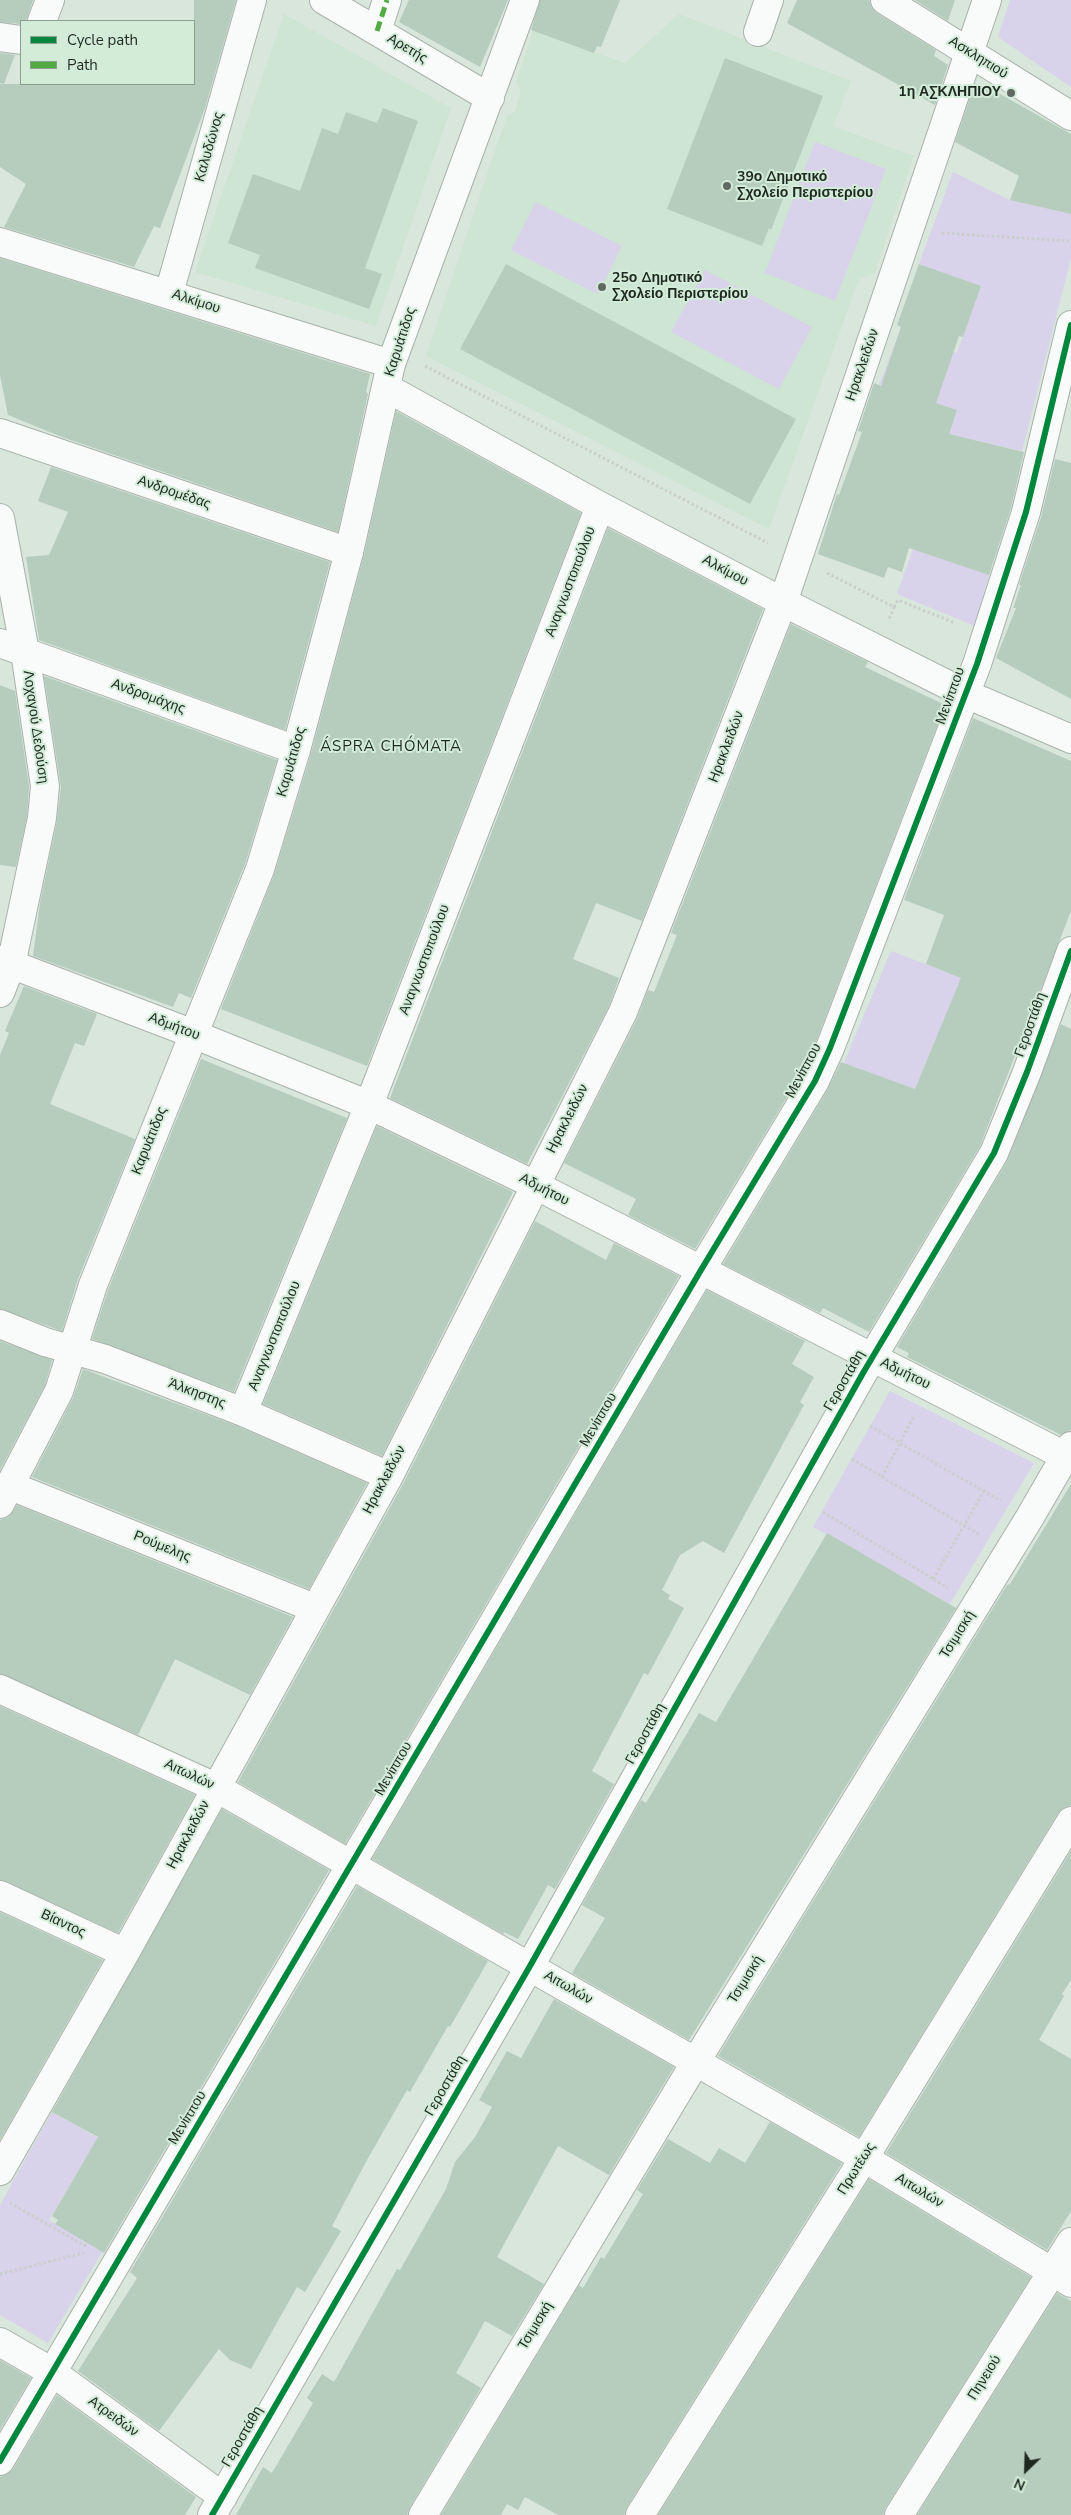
<!DOCTYPE html>
<html>
<head>
<meta charset="utf-8">
<style>
	body { margin:0 }
	#map { position:relative; width:1071px; height:2515px; overflow:hidden; background:#d9e6dc; font-family:"Nunito Sans",sans-serif }
	canvas { display:block }
	.legend { position:absolute; left:20px; top:20px; width:175px; height:65px; box-sizing:border-box; background:#d3ecd8; border:1px solid #8b9e8f; margin:0; padding:6px 9px; list-style:none; font-size:15px; color:#1f2821 }
	.legend li { display:flex; align-items:center; gap:10px; height:25px }
	.legend b { width:25px; border:1px solid #8b9e8f }
	.north { position:absolute; left:1001px; top:2445px; width:50px; height:50px; -webkit-text-stroke:4px #d3ecd8; paint-order:stroke; rotate:204deg; font-size:14px; font-weight:700; line-height:20px; text-align:center; color:#1f2821 }
	.north::after { content:''; display:block; margin:auto; width:18px; height:22px; background:#1f2821; clip-path:polygon(50% 0,100% 100%,50% 72%,0 100%) }
</style>
</head>
<body>
<div id="map">
<canvas width="1071" height="2515"></canvas>
<ul class="legend">
<li><b style="height:6px;background:#00873e"></b>Cycle path</li>
<li><b style="height:6px;background:#52aa43"></b>Path</li>
</ul>
<div class="north">N</div>
</div>
<script>
const g = document.querySelector('canvas').getContext('2d');
g.lineJoin = 'round';
function paint(path, color) {
  g.fillStyle = color;
  g.fill(path, 'evenodd');
}
function toPath(rows) {
  const path = new Path2D();
  for (const r of rows) {
    path.moveTo(r[0], r[1]);
    for (let i = 2; i < r.length; i += 2) path.lineTo(r[i], r[i + 1]);
  }
  return path;
}
function strokePath(path, color, width, dash) {
  g.strokeStyle = color;
  g.lineWidth = width;
  g.lineCap = dash ? 'butt' : 'round';
  g.setLineDash(dash || []);
  g.stroke(path);
}
function write(font, color, halo, rows, align = 'center') {
  g.font = font + ' "Nunito Sans",sans-serif';
  g.lineWidth = 4;
  g.setLineDash([]);
  g.textBaseline = 'middle';
  g.strokeStyle = halo;
  g.fillStyle = color;
  for (const [text, x, y, turn = 0] of rows) {
    g.save();
    g.translate(x, y);
    g.rotate((+turn || 0) * Math.PI / 180);
    g.textAlign = isNaN(turn) ? turn : align;
    if (halo) g.strokeText(text, 0, 0);
    g.fillText(text, 0, 0);
    g.restore();
  }
}
paint(toPath([
	[284,14,451,108,376,326,195,272],
	[679,14,851,81,833,126,914,156,875,273,859,279,769,529,426,356,499,139,508,115,515,112,521,90,516,82,533,31,625,63]
]), '#cee5d3');
paint(toPath([
	[1010,0,1071,0,1071,87,998,37],
	[815,142,886,169,835,301,765,273],
	[953,172,1010,200,1071,214,1071,258,1022,451,949,434,957,410,879,385,899,333,957,353,981,286,919,264],
	[536,202,622,246,598,294,511,250],
	[705,270,812,327,779,389,671,332],
	[913,549,989,574,975,626,897,594],
	[891,951,962,978,915,1089,844,1063],
	[890,1391,1034,1463,950,1604,813,1527],
	[52,2112,98,2138,49,2220,102,2252,48,2343,0,2315,0,2205]
]), '#d8d2eb');
paint(toPath([
	[0,0,33,0,26,21,21,21,21,24,0,22],
	[194,0,236,0,205,108,160,228,154,226,134,267,4,227,26,184,0,167,0,84,194,84],
	[409,0,508,0,480,67,399,22],
	[540,0,620,0,601,47,597,46,594,53,531,30],
	[797,0,869,0,872,8,877,13,936,50,934,56,948,65,935,105,787,23],
	[915,0,955,0,948,21],
	[0,53,15,55,4,84,0,83],
	[725,58,823,96,771,230,769,228,762,246,667,209],
	[975,83,983,88,984,85,1071,134,1071,214,1010,200,1019,176,955,142],
	[383,108,418,121,365,268,382,274,369,309,255,268,260,255,228,243,253,174,300,191,322,128,338,134,346,112,377,123],
	[0,258,370,374,366,392,368,394,338,532,62,437,8,415,0,375],
	[506,264,796,419,750,504,460,349],
	[919,264,981,286,963,337,959,336,936,403,957,410,949,434,1024,452,1011,508,989,575,909,548,902,572,888,567,884,578,818,554,837,494,839,495,862,432,858,431,874,383,881,386,901,327,897,325],
	[396,411,581,513,367,1066,221,1009,274,875,311,754,364,555],
	[1055,459,1071,463,1071,699,996,658,1016,608,1013,608,1021,585,1019,585,1041,517],
	[51,467,330,562,285,730,39,640,26,557,49,555,68,512,38,501],
	[608,528,763,609,642,921,596,903,573,959,619,978,609,1006,527,1164,390,1098],
	[791,624,868,662,865,667,945,705,816,1042,801,1074,695,1249,628,1215,636,1199,564,1163,637,1019,648,990,654,992,677,935,671,933],
	[44,676,277,760,245,864,191,998,179,993,173,1007,33,956,40,903,57,821,61,787],
	[0,685,15,691,29,786,27,816,16,867,0,865],
	[973,718,1071,761,1071,911,980,1146,869,1332,823,1308,820,1313,723,1264,828,1089,841,1062,915,1089,961,978,926,964,944,915,904,900],
	[24,986,97,1014,84,1046,75,1043,50,1104,135,1139,78,1279,62,1331,0,1309,0,1055,9,1033,5,1031],
	[1061,1024,1071,1029,1071,1430,1061,1435,907,1357,909,1353,897,1347,1007,1161],
	[201,1059,347,1118,234,1392,92,1339,108,1290],
	[377,1126,513,1192,382,1456,263,1404],
	[535,1221,606,1260,614,1243,679,1276,345,1844,238,1782,403,1484],
	[707,1290,805,1341,792,1364,814,1377,800,1402,804,1405,724,1553,703,1541,680,1555,662,1590,670,1595,668,1599,684,1608,648,1675,644,1673,592,1771,614,1784,555,1889,548,1885,518,1939,504,1932,503,1934,372,1859],
	[0,1341,52,1360,45,1385,0,1470],
	[83,1369,237,1426,367,1483,309,1589,32,1477,73,1398],
	[1071,1484,1071,1805,1063,1808,1058,1813,859,2137,718,2056,1007,1585,1010,1584],
	[17,1505,293,1617,250,1695,175,1659,138,1735,0,1674,0,1520,9,1517],
	[827,1533,956,1608,689,2040,572,1973,605,1918,582,1905,641,1800,646,1803,699,1713,716,1722],
	[0,1706,195,1795,118,1933,0,1880],
	[222,1809,329,1870,104,2253,55,2224,58,2220,52,2216,98,2137,52,2112],
	[1071,1851,1071,1980,1062,1994,1064,1996,1039,2040,1071,2059,1071,2211,1047,2250,886,2153],
	[357,1886,488,1961,450,2027,448,2026,410,2092,407,2090,367,2160,332,2226,341,2231,305,2292,297,2287,251,2369,230,2360,219,2349,159,2431,78,2371,137,2278,130,2272],
	[0,1912,103,1960,0,2140],
	[554,1999,674,2067,609,2175,558,2146,497,2257,544,2284,512,2336,485,2321,456,2373,481,2388,410,2507,407,2515,236,2515,263,2467,272,2473,313,2403,307,2398,322,2374,334,2382,397,2269,400,2270,446,2189,455,2162,475,2137,492,2107,479,2100,507,2051,521,2058],
	[770,2122,842,2163,627,2507,624,2515,558,2515,525,2497,518,2510,507,2504,501,2515,441,2515,579,2285,583,2288,601,2257,604,2259,643,2194,637,2190,668,2139,710,2163,719,2148,745,2163],
	[869,2179,1031,2277,886,2507,883,2515,658,2515],
	[1057,2293,1071,2301,1071,2515,917,2515],
	[0,2360,31,2378,0,2430],
	[57,2395,196,2497,185,2515,0,2515,0,2477,8,2474,13,2469]
]), '#b6ccbc');
const minor = toPath([
	[324,0,490,98],
	[885,0,1071,116],
	[42,21,50,0],
	[377,31,387,0],
	[758,32,769,0],
	[0,37,21,40],
	[0,242,391,364],
	[169,293,252,0],
	[387,388,600,506,783,602,966,694,1071,739],
	[0,433,349,552],
	[0,518,25,652,45,786,42,818,11,965,0,993],
	[0,643,296,750],
	[0,1324,45,1342,105,1359,243,1412,389,1476],
	[243,1412,369,1105,600,506],
	[11,1486,314,1608],
	[0,1689,215,1787,864,2158,1071,2283],
	[0,1895,125,1953],
	[0,2171,125,1953,389,1476,623,1012,783,602,987,0],
	[0,2342,52,2372,223,2497],
	[0,2461,701,1270,815,1081,830,1048,977,664,1026,512,1071,325],
	[212,2515,530,1966,863,1373,994,1153,1027,1072,1071,951],
	[423,2515,695,2063,1030,1517,1071,1446],
	[640,2515,864,2158,1071,1821],
	[899,2515,1071,2242]
]);
const tertiary = toPath([
	[0,960,178,1028,369,1105,535,1185,1071,1459],
	[0,1504,59,1391,93,1285,260,869,296,750,349,552,391,364,525,0]
]);
strokePath(minor, '#a8b2aa', 30);
strokePath(tertiary, '#a8b2aa', 30);
strokePath(toPath([
	[942,233,1071,241],
	[425,366,768,543],
	[827,573,894,607,889,619],
	[894,607,898,600,955,623],
	[870,1426,1001,1501],
	[852,1459,980,1535],
	[882,1477,914,1416],
	[823,1512,948,1588],
	[933,1579,984,1491],
	[10,2203,87,2247],
	[0,2274,84,2253]
]), '#cbcfcc', 3, [2.5, 2.5]);
strokePath(minor, '#f9fbfa', 28);
strokePath(tertiary, '#f9fbfa', 28);
strokePath(toPath([
	[377,31,387,0]
]), '#52aa43', 5, [10, 5]);
strokePath(toPath([
	[0,2461,701,1270,815,1081,830,1048,977,664,1026,512,1071,325],
	[212,2515,530,1966,863,1373,994,1153,1027,1072,1071,951]
]), '#00873e', 6);
for (const [x, y, r, color] of [
	[1011,93,5,"#606a62"],
	[727,186,5,"#606a62"],
	[602,287,5,"#606a62"]
]) {
  const dot = new Path2D();
  dot.arc(x, y, r, 0, 2 * Math.PI);
  g.fillStyle = color;
  g.fill(dot);
  strokePath(dot, '#d3ecd8', 2);
}
write('14px', '#1f2821', '#d3ecd8', [
	["Αρετής",407,49,31],
	["Ασκληπιού",978,58,32],
	["Καλυδώνος",210,147,-74],
	["Αλκίμου",196,302,18],
	["Καρυάτιδος",401,342,-72],
	["Ηρακλειδών",863,365,-71],
	["Ανδρομέδας",174,493,19],
	["Αλκίμου",725,571,28],
	["Αναγνωστοπούλου",571,582,-69],
	["Μενίππου",951,696,-70],
	["Ανδρομάχης",148,697,20],
	["Λοχαγού Δεδούση",35,727,82],
	["Ηρακλειδών",727,747,-69],
	["Καρυάτιδος",292,762,-74],
	["Αναγνωστοπούλου",425,960,-69],
	["Γεροστάθη",1031,1025,-70],
	["Αδμήτου",174,1027,21],
	["Μενίππου",804,1071,-62],
	["Ηρακλειδών",568,1119,-63],
	["Καρυάτιδος",150,1141,-68],
	["Αδμήτου",544,1190,27],
	["Αναγνωστοπούλου",275,1336,-68],
	["Αδμήτου",905,1374,26],
	["Γεροστάθη",845,1381,-60],
	["Άλκηστης",197,1394,21],
	["Μενίππου",599,1420,-60],
	["Ηρακλειδών",385,1480,-62],
	["Ρούμελης",162,1547,22],
	["Τσιμισκή",958,1635,-58],
	["Γεροστάθη",646,1734,-61],
	["Μενίππου",394,1769,-60],
	["Αιτωλών",189,1775,25],
	["Ηρακλειδών",189,1835,-62],
	["Βίαντος",63,1924,25],
	["Τσιμισκή",746,1980,-58],
	["Αιτωλών",568,1988,30],
	["Γεροστάθη",446,2086,-60],
	["Μενίππου",188,2118,-59],
	["Πρωτέως",857,2169,-58],
	["Αιτωλών",919,2191,31],
	["Τσιμισκή",536,2326,-59],
	["Πηνειού",985,2378,-58],
	["Ατρειδών",113,2417,36],
	["Γεροστάθη",243,2437,-60]
]);
write('bold 14px', '#1f2821', '#d3ecd8', [
	["1η ΑΣΚΛΗΠΙΟΥ",1001,93,"right"],
	["39ο Δημοτικό",737,178],
	["Σχολείο Περιστερίου",737,194],
	["25ο Δημοτικό",612,279],
	["Σχολείο Περιστερίου",612,295]
], 'left');
g.letterSpacing = '1px';
write('15px', '#1f2821', '#d3ecd8', [
	["ÁSPRA CHÓMATA",391,747]
]);
g.letterSpacing = '0px';
</script>
</body>
</html>
